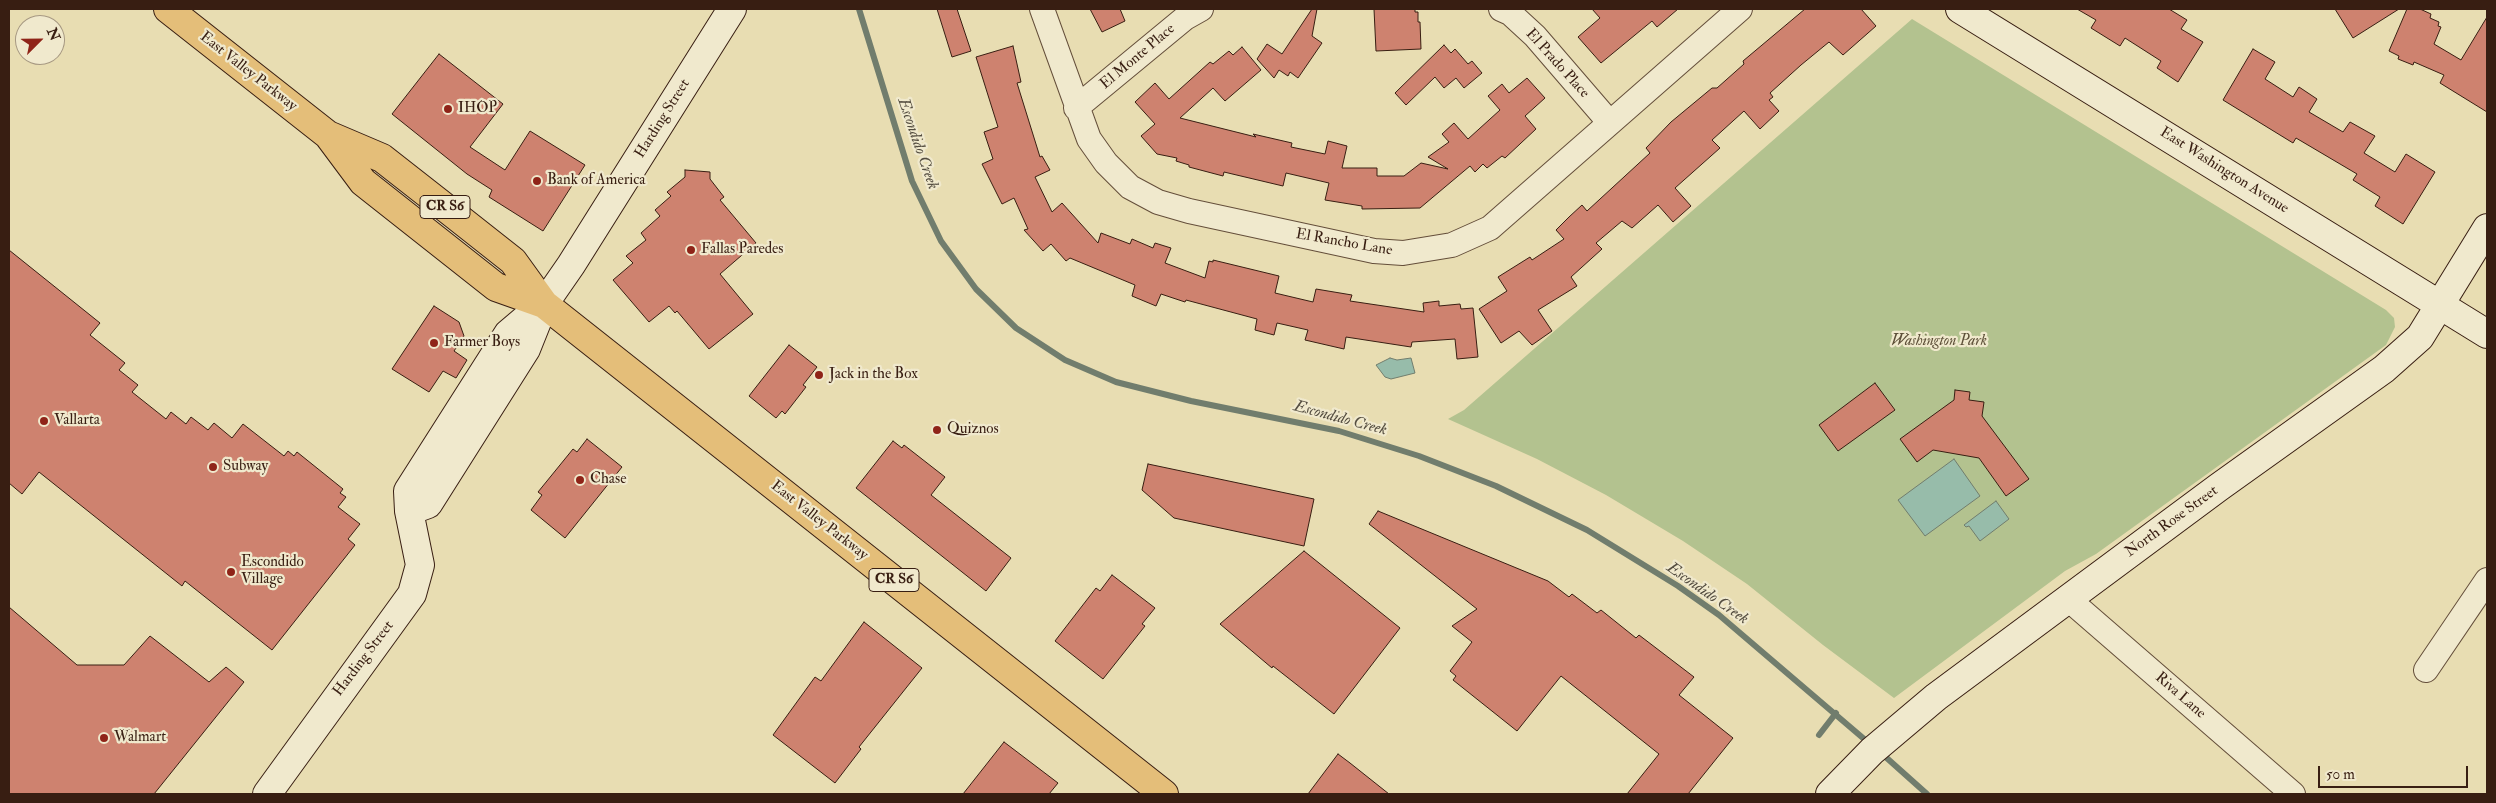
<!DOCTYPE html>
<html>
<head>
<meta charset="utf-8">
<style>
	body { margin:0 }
	#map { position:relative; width:2496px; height:803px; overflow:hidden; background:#e8ddb2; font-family:"IM FELL Double Pica",serif }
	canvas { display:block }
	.frame { position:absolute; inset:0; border:10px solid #381e12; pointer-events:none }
	.north { position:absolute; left:15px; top:15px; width:50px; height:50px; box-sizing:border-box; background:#f0e9cd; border:1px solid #a69882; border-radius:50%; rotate:67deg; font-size:14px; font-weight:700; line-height:20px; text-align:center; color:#381e12 }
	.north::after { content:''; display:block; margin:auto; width:18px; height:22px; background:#8f2418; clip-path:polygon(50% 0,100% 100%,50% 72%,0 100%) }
	.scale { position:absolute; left:2318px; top:766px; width:150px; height:22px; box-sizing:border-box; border:2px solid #381e12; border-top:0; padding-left:6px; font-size:15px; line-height:18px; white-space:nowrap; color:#381e12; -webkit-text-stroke:4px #f0e9cd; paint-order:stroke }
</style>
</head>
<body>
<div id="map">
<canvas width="2496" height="803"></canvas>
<div class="frame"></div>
<div class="north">N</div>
<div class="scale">50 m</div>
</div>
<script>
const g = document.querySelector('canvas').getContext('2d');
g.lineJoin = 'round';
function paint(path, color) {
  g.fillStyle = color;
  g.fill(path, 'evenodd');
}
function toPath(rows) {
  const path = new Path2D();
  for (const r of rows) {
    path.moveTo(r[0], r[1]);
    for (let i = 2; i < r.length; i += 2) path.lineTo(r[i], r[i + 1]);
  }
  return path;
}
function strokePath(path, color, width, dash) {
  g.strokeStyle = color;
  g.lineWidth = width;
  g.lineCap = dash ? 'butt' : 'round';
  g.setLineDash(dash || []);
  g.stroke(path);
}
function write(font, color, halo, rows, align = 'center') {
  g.font = font + ' "IM FELL Double Pica",serif';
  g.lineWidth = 4.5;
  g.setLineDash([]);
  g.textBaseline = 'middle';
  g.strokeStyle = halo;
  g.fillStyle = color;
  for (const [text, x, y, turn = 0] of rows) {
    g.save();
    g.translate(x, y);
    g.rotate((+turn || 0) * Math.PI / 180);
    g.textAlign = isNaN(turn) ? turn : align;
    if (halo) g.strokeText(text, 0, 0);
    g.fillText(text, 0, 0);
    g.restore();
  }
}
paint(toPath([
	[1912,19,2386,310,2394,318,2395,327,2386,345,2096,554,2065,571,1894,698,1823,645,1747,584,1683,541,1606,495,1537,459,1448,419,1464,410]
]), '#b3c28f');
const water = toPath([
	[1390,358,1397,360,1411,358,1415,373,1391,379,1385,377,1376,365,1390,358],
	[1954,459,1980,496,1925,536,1898,500,1954,459],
	[1996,501,2009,519,1980,541,1969,526,1966,527,1964,525,1996,501]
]);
paint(water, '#97bcaa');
strokePath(water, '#717d6d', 1);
strokePath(toPath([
	[859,9,912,181,941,241,976,289,1016,328,1065,360,1116,382,1191,401,1339,431,1419,456,1496,486,1587,530,1678,586,1719,615,1870,744],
	[1819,735,1836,713],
	[1880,752,1927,794]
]), '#717d6d', 6);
const building = toPath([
	[937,9,957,9,971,51,952,57,937,9],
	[1090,9,1120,9,1125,21,1102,32,1090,9],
	[1312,9,1317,9,1312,36,1322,43,1298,78,1290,72,1288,76,1279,70,1274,78,1257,59,1267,44,1282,54,1312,9],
	[1374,9,1415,9,1415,12,1418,12,1418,22,1420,22,1421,49,1376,51,1374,9],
	[1592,9,1678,9,1657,27,1652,21,1601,63,1578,37,1600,18,1592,9],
	[1805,9,1861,9,1876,26,1843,55,1829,42,1801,65,1770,93,1773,97,1769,100,1779,111,1760,129,1744,111,1712,140,1720,148,1675,188,1691,206,1673,222,1658,205,1632,228,1622,221,1596,243,1602,249,1571,277,1577,286,1538,310,1552,331,1532,345,1519,331,1501,343,1479,309,1507,291,1498,277,1530,257,1532,260,1564,239,1556,230,1569,217,1582,205,1587,211,1650,153,1646,148,1671,122,1712,88,1717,88,1744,64,1743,61,1805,9],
	[2077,9,2169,9,2187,20,2181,29,2203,42,2178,82,2157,68,2161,61,2125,38,2120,46,2091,28,2096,20,2077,9],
	[2335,9,2399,9,2353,38,2335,9],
	[2407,9,2420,9,2431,14,2430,18,2439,22,2438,26,2441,27,2434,44,2461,60,2487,17,2487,112,2440,83,2444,75,2414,62,2413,65,2398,59,2399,56,2389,51,2407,9],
	[1444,45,1451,53,1455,49,1468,64,1472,61,1482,73,1464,88,1456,78,1444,88,1435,77,1406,105,1395,93,1444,45],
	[1013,46,1021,82,1017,83,1040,157,1042,156,1050,170,1035,177,1052,212,1062,203,1098,243,1101,233,1130,244,1132,239,1153,248,1155,243,1171,248,1165,263,1205,278,1209,261,1213,262,1213,260,1279,276,1275,293,1313,302,1316,289,1352,295,1350,301,1424,312,1423,303,1439,301,1439,306,1460,304,1461,309,1473,308,1478,357,1457,359,1455,339,1412,342,1411,347,1346,337,1344,349,1305,340,1308,330,1277,323,1274,335,1255,330,1257,319,1186,300,1185,302,1161,294,1156,306,1132,296,1135,285,1070,258,1066,261,1051,244,1043,251,1024,230,1028,229,1014,198,1002,204,982,164,993,159,984,132,998,127,976,57,1013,46],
	[1242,47,1261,70,1225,101,1213,88,1180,118,1256,137,1253,134,1292,143,1291,147,1325,154,1328,141,1347,146,1342,168,1377,168,1377,176,1404,176,1421,163,1448,169,1428,157,1449,142,1442,134,1454,123,1468,139,1500,110,1488,96,1502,84,1509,93,1527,78,1545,98,1525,116,1536,129,1505,158,1502,156,1487,168,1483,164,1475,172,1470,166,1420,208,1362,209,1362,206,1325,200,1329,183,1286,173,1283,186,1224,172,1223,176,1189,167,1189,165,1176,161,1177,158,1157,154,1141,136,1155,124,1135,102,1155,83,1169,99,1210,62,1213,64,1229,51,1233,55,1242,47],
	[2253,49,2275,62,2265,79,2293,97,2299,87,2317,99,2309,112,2343,132,2350,122,2375,136,2364,153,2395,172,2406,154,2435,172,2403,224,2375,206,2380,197,2353,180,2357,174,2296,138,2293,143,2223,100,2253,49],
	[439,54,503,104,470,147,505,170,530,131,585,165,543,231,489,197,492,190,467,174,392,114,439,54],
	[685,170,710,172,710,179,724,197,720,200,756,243,720,274,753,314,709,349,677,311,675,313,669,306,649,322,613,280,633,263,626,256,646,240,641,233,660,216,655,210,671,196,667,192,685,177,685,170],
	[9,250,100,323,90,335,125,363,119,370,138,385,132,392,166,419,171,412,186,424,191,417,208,430,214,423,232,438,243,424,284,456,288,451,294,456,297,452,343,489,340,493,346,497,338,507,360,524,348,539,355,545,272,650,185,581,182,586,39,472,22,494,9,483,9,250],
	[434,306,459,322,464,336,454,351,467,360,456,378,443,371,429,392,392,369,434,306],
	[789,345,817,367,803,385,806,387,785,414,782,411,776,418,749,396,789,345],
	[1875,383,1895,410,1838,451,1819,425,1875,383],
	[1955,390,1970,392,1969,400,1984,402,1982,416,2029,479,2006,496,1979,458,1933,450,1917,462,1900,439,1954,400,1955,390],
	[587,439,622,467,565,538,531,510,542,495,538,492,573,449,577,452,587,439],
	[893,441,902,448,904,445,945,477,931,495,1011,558,986,591,856,488,893,441],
	[1148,464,1314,499,1304,546,1174,518,1142,490,1148,464],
	[1378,511,1548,581,1569,597,1572,594,1597,613,1601,610,1636,638,1639,635,1694,677,1679,695,1733,738,1688,794,1627,794,1659,754,1561,676,1517,731,1453,680,1456,676,1450,671,1472,642,1452,626,1477,609,1369,524,1378,511],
	[1304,551,1400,628,1334,714,1273,666,1272,668,1220,624,1304,551],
	[1112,575,1155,608,1142,624,1145,626,1103,679,1055,641,1096,588,1100,591,1112,575],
	[9,607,77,665,124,665,150,636,209,682,226,667,244,682,154,794,9,794,9,607],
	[864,622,922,668,859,747,861,749,835,783,773,735,815,677,821,681,864,622],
	[1004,742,1058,783,1049,794,963,794,1004,742],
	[1338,754,1350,763,1389,794,1308,794,1338,754]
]);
paint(building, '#ce826f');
strokePath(building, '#381e12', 1);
const street = toPath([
	[1042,9,1089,139,1106,163,1130,187,1158,202,1189,211,1374,251,1403,253,1452,245,1490,228,1740,9],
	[1501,9,1510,13,1535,36,1610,123],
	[1076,108,1185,18,1201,9],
	[2067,598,2293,794],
	[2426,670,2487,580]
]);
const secondary = toPath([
	[1960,9,2487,334],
	[409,511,428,504,526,349,544,304,571,265,732,9],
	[267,794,412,594,420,565,409,511,408,491,508,334,541,306],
	[1830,794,1872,751,1936,697,2219,487,2384,369,2420,337,2487,228]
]);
const primary = toPath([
	[168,9,328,135,363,182,496,287,544,304],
	[328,135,382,158,456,216,513,261,544,304,1164,794]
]);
strokePath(street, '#644e3a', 26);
strokePath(secondary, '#381e12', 30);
strokePath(primary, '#381e12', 30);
strokePath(street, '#f0e9cd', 24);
strokePath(secondary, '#f0e9cd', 28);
strokePath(primary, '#e4be79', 28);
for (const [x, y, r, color] of [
	[448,109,5,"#8f2418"],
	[537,181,5,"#8f2418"],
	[691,250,5,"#8f2418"],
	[434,343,5,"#8f2418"],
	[819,375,5,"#8f2418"],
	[44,421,5,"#8f2418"],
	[937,430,5,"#8f2418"],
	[213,467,5,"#8f2418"],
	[580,480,5,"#8f2418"],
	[231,572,5,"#8f2418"],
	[104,738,5,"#8f2418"]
]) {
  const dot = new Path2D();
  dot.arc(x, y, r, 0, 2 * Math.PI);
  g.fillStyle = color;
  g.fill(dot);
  strokePath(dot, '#f0e9cd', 2);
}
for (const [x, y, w] of [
	[445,207,50],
	[894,580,50]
]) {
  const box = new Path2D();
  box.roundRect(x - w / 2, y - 11.5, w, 23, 4);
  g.fillStyle = '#f0e9cd';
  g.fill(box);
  strokePath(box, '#381e12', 1);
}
write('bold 14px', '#381e12', null, [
	["CR S6",445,207],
	["CR S6",894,580]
]);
write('15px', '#381e12', '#f0e9cd', [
	["El Monte Place",1138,57,-40],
	["El Prado Place",1557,64,48],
	["East Valley Parkway",248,72,38],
	["Harding Street",663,119,-58],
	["East Washington Avenue",2224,171,32],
	["El Rancho Lane",1344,243,10],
	["East Valley Parkway",819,521,38],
	["North Rose Street",2172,522,-36],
	["Harding Street",364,659,-53],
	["Riva Lane",2180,696,41]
]);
write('15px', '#381e12', '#f0e9cd', [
	["IHOP",458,109],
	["Bank of America",547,181],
	["Fallas Paredes",701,250],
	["Farmer Boys",444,343],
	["Jack in the Box",829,375],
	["Vallarta",54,421],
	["Quiznos",947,430],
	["Subway",223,467],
	["Chase",590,480],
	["Escondido",241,563],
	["Village",241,580],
	["Walmart",114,738]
], 'left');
write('italic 15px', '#5d4f38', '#f0e9cd', [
	["Washington Park",1939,342]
]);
write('italic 16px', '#544d40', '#f0e9cd', [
	["Escondido Creek",917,144,71],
	["Escondido Creek",1340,419,15],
	["Escondido Creek",1707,594,35]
]);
</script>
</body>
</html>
